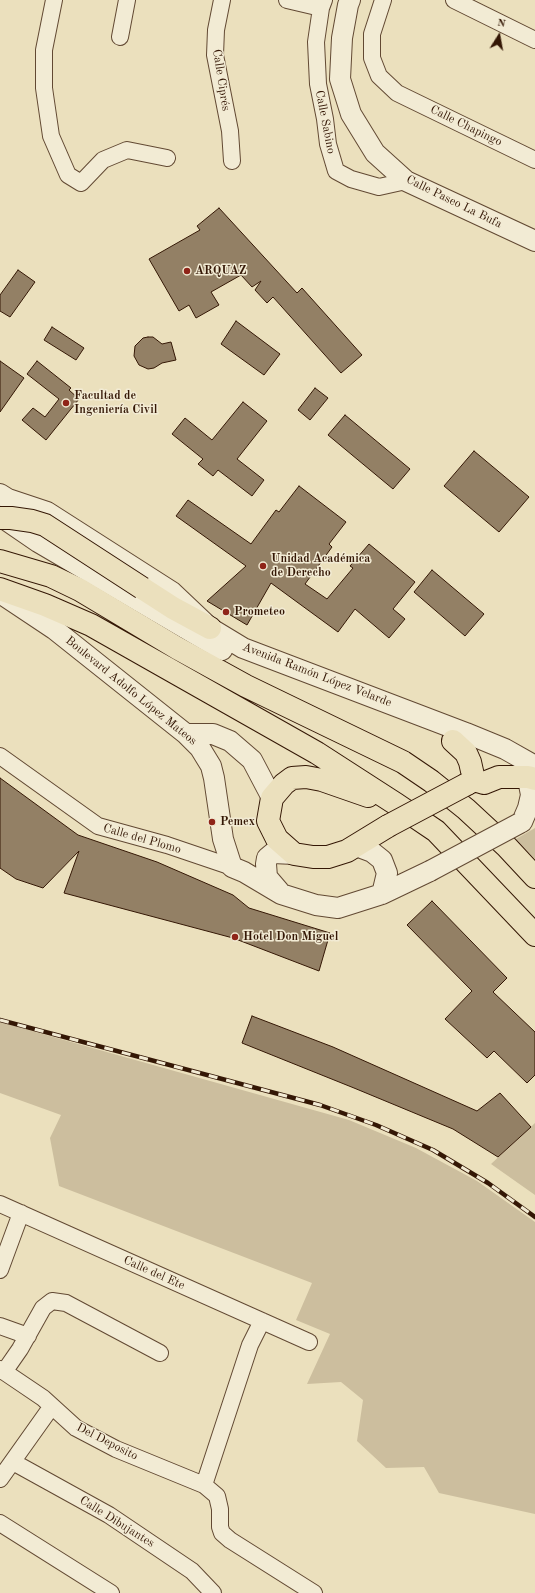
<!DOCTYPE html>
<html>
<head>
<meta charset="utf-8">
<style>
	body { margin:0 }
	#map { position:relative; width:535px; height:1593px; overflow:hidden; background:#ebe0bd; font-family:"Old Standard TT",serif }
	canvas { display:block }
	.north { position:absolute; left:479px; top:16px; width:40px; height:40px; -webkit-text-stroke:3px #f2ebd4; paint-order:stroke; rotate:11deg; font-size:11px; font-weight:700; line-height:16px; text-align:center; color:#341705 }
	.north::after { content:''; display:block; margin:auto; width:14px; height:18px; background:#341705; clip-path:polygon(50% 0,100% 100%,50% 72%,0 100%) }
</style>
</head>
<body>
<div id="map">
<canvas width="535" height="1593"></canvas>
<div class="north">N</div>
</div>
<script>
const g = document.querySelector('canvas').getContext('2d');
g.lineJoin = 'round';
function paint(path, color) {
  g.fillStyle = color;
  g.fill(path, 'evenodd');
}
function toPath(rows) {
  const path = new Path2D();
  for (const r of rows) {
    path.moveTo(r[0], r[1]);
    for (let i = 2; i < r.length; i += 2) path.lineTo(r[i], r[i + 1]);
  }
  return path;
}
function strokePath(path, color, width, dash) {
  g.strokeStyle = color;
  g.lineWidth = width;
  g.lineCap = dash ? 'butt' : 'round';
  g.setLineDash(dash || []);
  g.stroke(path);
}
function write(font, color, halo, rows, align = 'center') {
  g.font = font + ' "Old Standard TT",serif';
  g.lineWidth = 3;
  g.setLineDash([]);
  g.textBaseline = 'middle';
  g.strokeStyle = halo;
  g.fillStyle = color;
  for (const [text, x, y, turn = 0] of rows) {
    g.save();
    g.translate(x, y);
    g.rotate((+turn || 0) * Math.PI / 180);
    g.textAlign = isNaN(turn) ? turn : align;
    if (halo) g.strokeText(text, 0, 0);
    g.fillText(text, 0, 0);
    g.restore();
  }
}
paint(toPath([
	[535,828,535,859,516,839],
	[0,1022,349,1120,416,1148,477,1181,535,1222,535,1514,439,1493,424,1467,386,1468,357,1441,363,1400,341,1382,307,1384,330,1334,296,1320,312,1283,59,1186,50,1138,61,1115,0,1093],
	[535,1123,535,1195,491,1164]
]), '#ccbe9e');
const building = toPath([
	[219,208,297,293,302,288,362,355,341,373,273,297,267,303,255,290,261,281,252,287,241,275,211,292,219,305,196,318,189,305,179,311,149,259,200,230,197,226,219,208],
	[18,270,35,282,10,317,0,311,0,295,18,270],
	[236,321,280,354,264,375,221,344,236,321],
	[52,327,84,348,76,360,44,340,52,327],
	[148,337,153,337,162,344,171,342,176,360,162,363,154,368,148,369,139,365,134,356,135,346,143,338,148,337],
	[0,361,24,378,0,412,0,361],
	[37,361,71,388,69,390,79,399,46,440,22,420,33,408,45,417,59,399,27,374,37,361],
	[315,388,328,398,310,420,298,410,315,388],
	[243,402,267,421,237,459,264,480,252,496,218,470,213,476,198,464,203,459,172,434,185,418,212,440,243,402],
	[345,415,410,469,393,489,328,435,345,415],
	[474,451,529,497,499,532,444,486,474,451],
	[299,486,346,522,329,544,332,547,305,584,327,599,353,568,350,566,369,544,415,582,393,609,405,619,389,638,355,609,338,632,271,583,247,625,207,601,246,566,176,516,188,500,251,544,276,510,279,512,299,486],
	[432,570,484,614,465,636,414,592,432,570],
	[0,778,78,835,157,862,233,895,249,908,330,933,319,971,233,938,64,893,79,851,43,888,16,879,0,868,0,778],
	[432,901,507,978,493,992,535,1032,535,1075,527,1083,494,1051,487,1058,445,1019,472,991,407,925,432,901],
	[252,1016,333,1047,477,1111,500,1093,531,1127,498,1157,453,1129,354,1088,242,1043,252,1016]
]);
paint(building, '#938065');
strokePath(building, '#341705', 1);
const minor = toPath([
	[54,0,44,50,44,88,51,136,68,175,81,183,103,160,127,150,167,158],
	[222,0,216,30,215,55,230,131,232,161],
	[287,0,321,8],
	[324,0,321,8,316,42,318,84,325,119,328,144,336,171,351,179,379,187,406,181],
	[383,0,372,34,372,58,379,76,397,93,535,160],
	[454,0,535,40],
	[120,37,127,0],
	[0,756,98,826,167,845,232,867],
	[0,1204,309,1342],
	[0,1270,21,1213],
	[0,1326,28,1336],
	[0,1369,43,1398,76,1428,116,1449,204,1485,217,1496,220,1509,220,1527,222,1533,230,1540,314,1593],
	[4,1372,20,1349,43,1308,52,1301,66,1303,160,1353],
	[13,1462,109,1515,192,1571,213,1593],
	[0,1479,52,1406],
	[204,1485,250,1345,262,1321],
	[0,1523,111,1593]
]);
const tertiary = toPath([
	[350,0,348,5,342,38,340,79,351,114,375,153,406,181,535,241],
	[0,494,8,499,47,512,172,592,210,628,243,648,466,733,505,749,535,766],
	[0,516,38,542,222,650],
	[3,595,54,629,186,734,200,748,211,766,214,778,223,839,232,867,244,872,281,894,316,905,338,908,382,894,430,871],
	[186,734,213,734,230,741,252,760,272,798],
	[522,822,528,808,531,795,525,763],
	[356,846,372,852,382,860,387,873,382,894],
	[279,891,267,877,266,864,267,858,273,853,294,854]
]);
const primary = toPath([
	[0,561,51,576,80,590,177,648,246,686,403,762,431,781,466,809,507,847,535,877],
	[142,588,173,608,210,628],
	[0,589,45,605,91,625,317,753,396,804,436,831,535,935],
	[453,741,466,753,470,762,474,780],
	[467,784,474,780,484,783,499,777,528,777,535,779],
	[368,796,322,780,306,777,292,778,284,784,272,798,268,821,277,839,294,854,313,857,328,857,347,851,388,826]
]);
strokePath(minor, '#624933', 18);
strokePath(tertiary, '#624933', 22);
strokePath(primary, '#341705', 24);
strokePath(minor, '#f2ebd4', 16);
strokePath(tertiary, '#f2ebd4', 20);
strokePath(primary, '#ebe0bd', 22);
const rail = toPath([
	[0,1020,320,1105,376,1125,433,1150,488,1183,535,1217]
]);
strokePath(rail, '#341705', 4.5);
strokePath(rail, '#f2ebd4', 3, [9]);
const tertiaryBridge = toPath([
	[430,871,520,823]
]);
const primaryBridge = toPath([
	[0,518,11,518,32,521,45,525,142,588],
	[388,826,467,784]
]);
strokePath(tertiaryBridge, '#624933', 22, []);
strokePath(primaryBridge, '#341705', 24, []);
strokePath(tertiaryBridge, '#f2ebd4', 20);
strokePath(primaryBridge, '#ebe0bd', 22);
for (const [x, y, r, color] of [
	[187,271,4,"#8f2418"],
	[66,403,4,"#8f2418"],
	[263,566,4,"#8f2418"],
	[226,612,4,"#8f2418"],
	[212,822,4,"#8f2418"],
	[235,937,4,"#8f2418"]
]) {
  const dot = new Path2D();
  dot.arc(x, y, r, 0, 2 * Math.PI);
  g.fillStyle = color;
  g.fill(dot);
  strokePath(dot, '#f2ebd4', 1.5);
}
write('12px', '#341705', '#f2ebd4', [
	["Calle Ciprés",221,80,81],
	["Calle Sabino",325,122,79],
	["Calle Chapingo",466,126,26],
	["Calle Paseo La Bufa",454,202,26],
	["Avenida Ramón López Velarde",317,675,21],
	["Boulevard Adolfo López Mateos",131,691,39],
	["Calle del Plomo",142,839,16],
	["Calle del Ete",154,1273,24],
	["Del Deposito",107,1442,27],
	["Calle Dibujantes",117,1522,32]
]);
write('bold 12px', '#341705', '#f2ebd4', [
	["ARQUAZ",195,271],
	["Facultad de",74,396],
	["Ingeniería Civil",74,410],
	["Unidad Académica",271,559],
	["de Derecho",271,573],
	["Prometeo",234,612],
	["Pemex",220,822],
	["Hotel Don Miguel",243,937]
], 'left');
</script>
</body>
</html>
